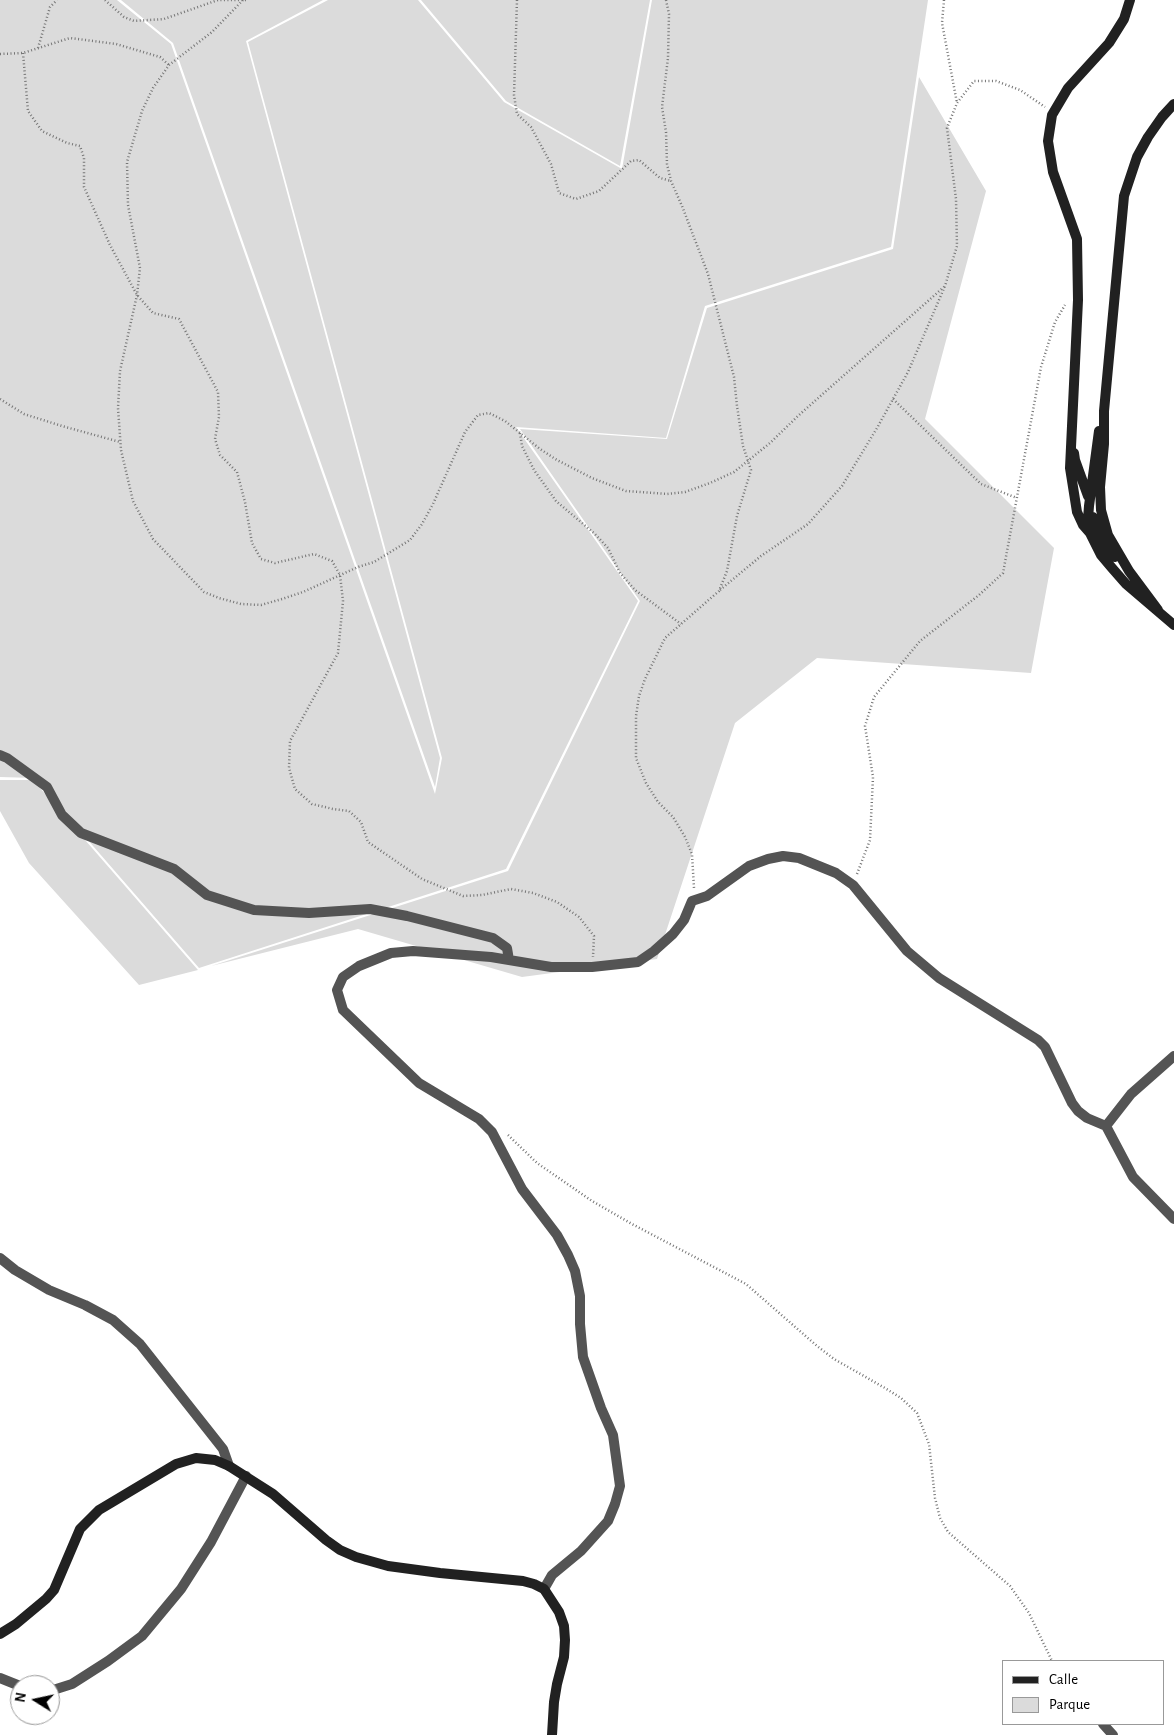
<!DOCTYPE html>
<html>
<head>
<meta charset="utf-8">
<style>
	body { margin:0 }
	#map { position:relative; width:1174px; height:1735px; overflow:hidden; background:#fff; font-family:"Alegreya Sans",sans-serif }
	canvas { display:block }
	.legend { position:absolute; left:1002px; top:1660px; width:162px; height:65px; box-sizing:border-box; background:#fff; border:1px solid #999; margin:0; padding:6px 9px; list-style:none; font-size:15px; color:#000 }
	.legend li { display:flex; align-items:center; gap:10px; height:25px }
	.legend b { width:25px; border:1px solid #999 }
	.north { position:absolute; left:10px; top:1675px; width:50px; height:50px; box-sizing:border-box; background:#fff; border:1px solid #999; border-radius:50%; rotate:280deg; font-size:14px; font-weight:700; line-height:20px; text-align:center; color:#000 }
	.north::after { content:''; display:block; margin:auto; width:18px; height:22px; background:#000; clip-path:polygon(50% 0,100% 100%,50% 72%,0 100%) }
</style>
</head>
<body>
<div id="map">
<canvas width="1174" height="1735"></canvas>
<ul class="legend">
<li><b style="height:6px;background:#212121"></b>Calle</li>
<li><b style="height:14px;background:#dbdbdb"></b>Parque</li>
</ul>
<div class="north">N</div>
</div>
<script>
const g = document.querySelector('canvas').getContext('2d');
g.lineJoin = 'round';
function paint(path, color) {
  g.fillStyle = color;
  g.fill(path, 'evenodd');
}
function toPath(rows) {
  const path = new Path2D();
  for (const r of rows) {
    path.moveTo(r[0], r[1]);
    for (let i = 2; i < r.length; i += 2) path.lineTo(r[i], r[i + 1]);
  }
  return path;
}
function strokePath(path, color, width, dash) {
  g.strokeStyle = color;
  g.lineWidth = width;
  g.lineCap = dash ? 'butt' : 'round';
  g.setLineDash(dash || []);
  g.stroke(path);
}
paint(toPath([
	[0,0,117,0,171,44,435,794,442,758,248,42,328,0,418,0,504,102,622,169,652,0,928,0,891,247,705,306,666,438,516,427,638,601,506,869,199,968,34,778,0,777],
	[121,0,323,0,246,41,440,758,435,787,173,43],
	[421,0,650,0,620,166,506,101],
	[919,77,986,191,925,419,1054,548,1031,673,817,658,735,723,657,959,522,977,358,929,211,966,508,871,640,601,520,429,667,439,707,308,893,249],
	[0,780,33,780,198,970,139,985,29,863,0,811]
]), '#dbdbdb');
strokePath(toPath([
	[105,0,124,17,134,21,164,19,218,0,247,0],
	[243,0,212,32,169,65,153,88,142,111,127,162,128,205,140,268,137,295,120,371,118,408,121,450,133,501,153,539,204,592,219,598,241,604,261,605,282,599,303,592,358,567,374,562,410,540,422,524,433,504,465,432,478,415,489,413,505,421,540,449,557,460,592,478,626,491,667,494,685,492,710,483,734,472,770,443,799,415,945,286],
	[517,0,514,95,517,114,531,127,551,164,559,193,576,199,599,191,631,161,639,160,660,178,671,181],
	[666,0,669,14,668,58,662,107,666,132,667,164,671,181,682,206,708,274,734,377,737,406,743,446,751,470,737,516,727,571,719,591,665,638,645,679,639,696,636,716,636,758,646,783,658,802,673,817,685,837,692,854,694,888],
	[944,0,942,23,957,103],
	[38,48,50,7,57,0],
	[23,53,28,111,42,131,67,143,80,146,84,158,84,187,110,245,137,295,153,313,179,319,218,392,219,417,215,439,220,455,237,472,245,502,252,543,261,559,275,563,314,554,332,561,340,575,343,601,338,653,290,741,289,768,295,789,312,804,333,809,349,811,361,822,368,842,422,879,463,896,482,895,511,889,533,893,557,902,579,917,594,936,593,957],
	[0,54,23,53,70,38,116,44,160,57,169,65],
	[0,399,24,414,62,426,120,442],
	[893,399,981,484,1017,498],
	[520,433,522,446,534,470,556,501,595,534,608,548,620,573,635,590,681,624],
	[720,590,761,556,808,524,842,486,877,428,908,372,945,286,957,246,956,199,947,128,957,103,974,81,996,81,1020,90,1045,107],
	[857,874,870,840,873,777,865,726,874,697,920,641,979,595,1003,573,1041,367,1055,322,1065,305],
	[508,1135,537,1163,592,1201,632,1224,746,1284,817,1346,834,1359,885,1388,901,1398,917,1413,929,1444,935,1498,940,1518,948,1532,1010,1586,1029,1613,1052,1661]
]), '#767676', 2.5, [1, 2.5]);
strokePath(toPath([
	[0,755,7,758,47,787,62,815,81,833,174,869,207,895,254,910,309,913,370,909,407,916,493,938,507,948,509,960],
	[1106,1126,1131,1094,1174,1056],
	[0,1258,15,1270,49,1290,85,1305,113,1320,140,1344,223,1449,229,1466],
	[544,1589,552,1575,581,1551,608,1521,615,1504,620,1486,613,1435,601,1408,583,1357,580,1324,580,1296,575,1271,568,1255,557,1235,522,1189,492,1132,479,1119,419,1083,343,1010,337,990,343,977,359,966,391,953,413,951,491,957,551,967,592,967,638,962,654,951,673,934,684,920,692,901,707,896,749,866,768,859,783,856,799,858,836,873,853,885,907,951,939,978,1038,1040,1045,1047,1072,1103,1078,1111,1087,1118,1106,1126,1133,1177,1174,1219],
	[0,1678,20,1686],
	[50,1691,72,1684,108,1661,142,1636,181,1589,211,1542,246,1476],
	[1103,1724,1113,1735]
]), '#545454', 10);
strokePath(toPath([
	[1099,431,1089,506,1088,519,1090,533,1101,555,1112,568,1126,584,1174,625],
	[1074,453,1075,460,1088,496],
	[1093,517,1097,531,1110,553,1115,557],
	[1090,533,1083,525,1077,512,1070,468,1078,300,1077,239,1053,172,1048,141,1052,115,1068,88,1109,43,1124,19,1130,0],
	[1158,610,1129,571,1108,535,1101,510,1100,487,1104,444,1104,411,1124,196,1137,157,1148,137,1162,117,1174,104],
	[0,1634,16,1624,46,1599,54,1590,80,1529,99,1510,176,1464,196,1458,215,1460,229,1466,273,1494,326,1540,340,1550,356,1557,388,1566,440,1573,523,1581,534,1584,544,1589,559,1612,564,1626,565,1640,564,1657,557,1684,554,1702,552,1735]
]), '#212121', 10);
</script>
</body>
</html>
